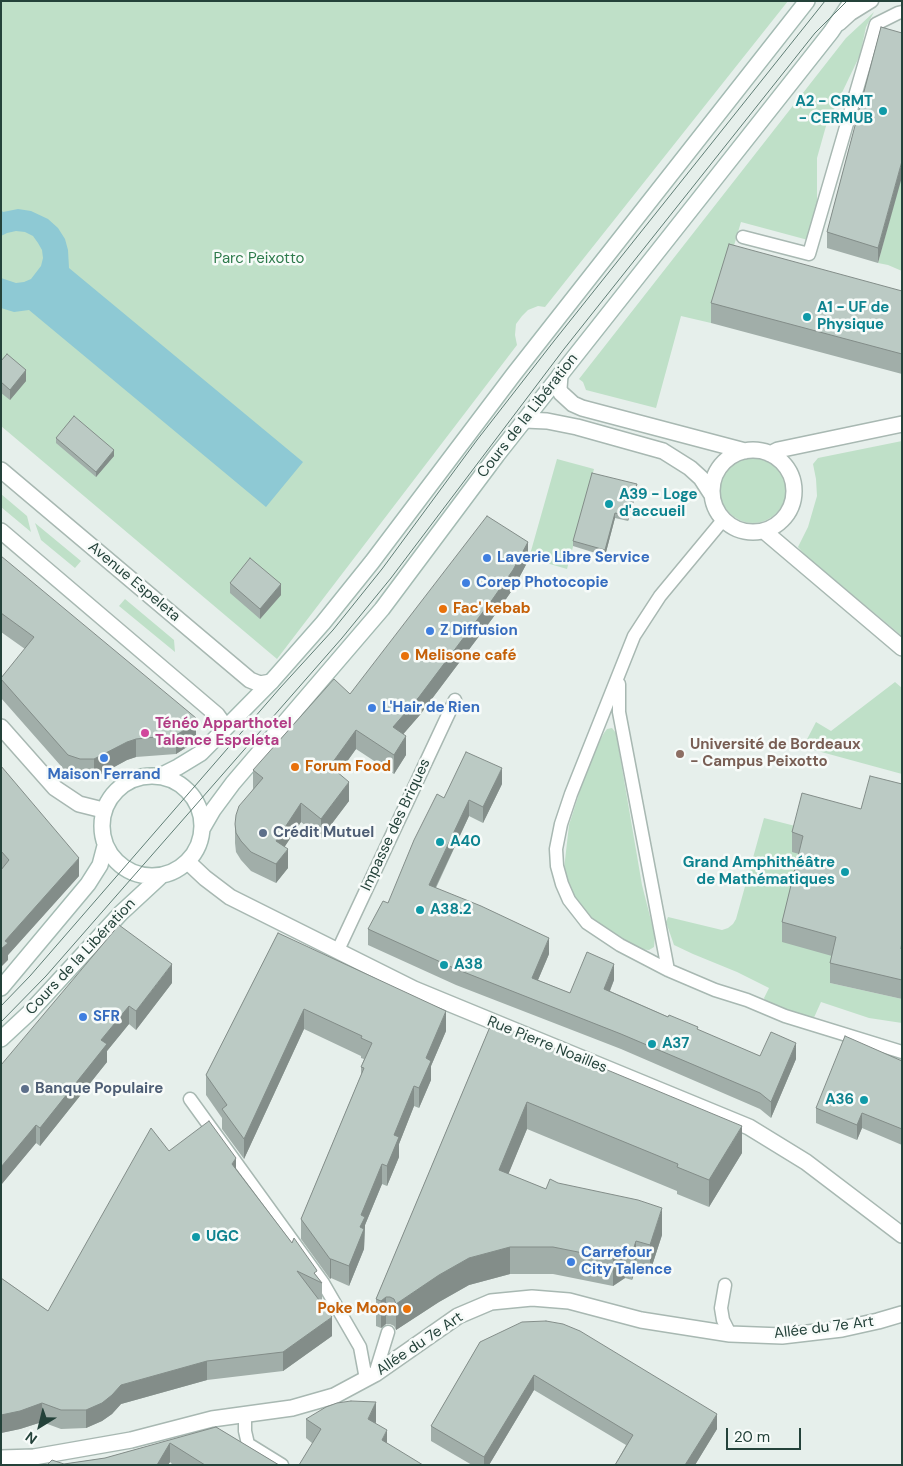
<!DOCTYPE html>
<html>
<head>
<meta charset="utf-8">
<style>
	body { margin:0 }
	#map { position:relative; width:903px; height:1466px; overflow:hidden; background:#e6efeb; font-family:"DM Sans",sans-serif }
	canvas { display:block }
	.frame { position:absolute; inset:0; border:2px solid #24423a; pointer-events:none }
	.north { position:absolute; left:15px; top:1401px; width:50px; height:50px; -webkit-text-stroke:4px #f7fbf9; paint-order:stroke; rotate:216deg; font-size:14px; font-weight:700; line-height:20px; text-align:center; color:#24423a }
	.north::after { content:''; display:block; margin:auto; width:18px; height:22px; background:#24423a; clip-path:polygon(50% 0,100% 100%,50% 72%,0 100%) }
	.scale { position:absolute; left:726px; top:1428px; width:75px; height:22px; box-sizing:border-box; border:2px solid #24423a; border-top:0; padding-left:6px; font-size:15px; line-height:18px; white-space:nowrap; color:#24423a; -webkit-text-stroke:4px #f7fbf9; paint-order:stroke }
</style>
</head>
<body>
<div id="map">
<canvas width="903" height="1466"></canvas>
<div class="frame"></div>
<div class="north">N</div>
<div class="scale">20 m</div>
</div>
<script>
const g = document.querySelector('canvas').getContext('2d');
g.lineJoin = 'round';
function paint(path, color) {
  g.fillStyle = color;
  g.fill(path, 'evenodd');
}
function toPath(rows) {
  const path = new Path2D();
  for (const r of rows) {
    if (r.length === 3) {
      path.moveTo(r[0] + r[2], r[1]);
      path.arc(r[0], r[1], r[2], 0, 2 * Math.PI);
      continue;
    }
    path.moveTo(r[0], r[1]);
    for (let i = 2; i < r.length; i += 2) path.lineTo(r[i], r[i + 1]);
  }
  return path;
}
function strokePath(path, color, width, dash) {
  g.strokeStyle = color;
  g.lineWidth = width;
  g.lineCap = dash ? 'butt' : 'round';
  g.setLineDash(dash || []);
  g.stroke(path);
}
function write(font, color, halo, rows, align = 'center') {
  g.font = font + ' "DM Sans",sans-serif';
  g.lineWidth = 5;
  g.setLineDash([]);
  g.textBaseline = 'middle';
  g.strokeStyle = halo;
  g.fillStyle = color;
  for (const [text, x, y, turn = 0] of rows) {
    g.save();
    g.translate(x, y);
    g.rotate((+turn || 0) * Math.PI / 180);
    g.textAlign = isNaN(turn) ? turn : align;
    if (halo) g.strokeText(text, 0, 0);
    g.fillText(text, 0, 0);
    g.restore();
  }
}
paint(toPath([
	[1,1,788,1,545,307,538,306,528,310,522,316,516,324,515,335,517,345,277,659,1,426],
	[874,12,866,27,860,55,826,126,817,158,817,206,808,240,741,222,711,323,681,316,656,408,586,390,583,382,579,379,846,38],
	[902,174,902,271,888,265,878,263],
	[902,441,902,636,805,555,798,547,808,527,817,496,816,479,813,464,818,458],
	[753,490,33],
	[557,459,594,469,567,569,529,558],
	[1,494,27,516,31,532,1,507],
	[35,523,81,561,75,568,41,540],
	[125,599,174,640,175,652,119,606],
	[895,682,902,688,902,774,803,747,816,722,831,731],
	[612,728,616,733,642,885,655,936,654,947,649,950,638,949,594,922,575,898,567,880,564,869,569,825,590,759,604,733,607,729],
	[764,818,799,827,803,855,844,959,830,983,902,999,902,1023,869,1018,821,1002,812,1022,766,1003,764,998,769,988,737,972,693,954,674,945,666,922,668,917,722,930,728,928,733,924,736,919]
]), '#bfe0c8');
paint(toPath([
	[18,209,31,211,48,219,58,228,65,239,68,250,69,268,303,462,266,507,29,310,14,312,1,308,1,278,16,283,24,282,31,279,41,266,43,258,42,250,38,243,33,236,25,232,16,231,7,233,1,236,1,210,3,212]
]), '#8ec9d4');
const service = toPath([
	[840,24,851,14,872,1],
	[743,237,809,254,876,24,898,13,902,12],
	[723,520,660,596,634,636,571,794,561,824,556,849,557,866,562,884,569,900,587,923,620,945,668,970,715,990,747,1000,785,1016,902,1052],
	[619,684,619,712,668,970],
	[338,950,455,700],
	[190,1099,323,1283,360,1347,366,1379],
	[725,1285,721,1308,723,1320,730,1334],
	[375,1374,388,1332],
	[245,1415,245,1431,248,1444,282,1465]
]);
const minor = toPath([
	[560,375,559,389,561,393,573,404,582,408,745,451],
	[525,420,547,421,577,427,663,451,690,468,701,478,712,495],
	[753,491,41],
	[770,454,778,450,902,424],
	[1,470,250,680,260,684,271,682],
	[1,531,217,715,222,722,221,733],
	[764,531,902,648],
	[1,727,55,788,79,804,103,810],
	[188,862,205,878,230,897,414,989,749,1127,806,1162,902,1235],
	[1,1458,34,1457,131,1440,212,1419,292,1408,334,1396,375,1374,458,1316,491,1302,532,1298,569,1301,641,1320,730,1334,782,1336,842,1329,878,1321,902,1314]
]);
const secondary = toPath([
	[152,826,50],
	[160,776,178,767,201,753,271,682,323,623,372,562,514,374,807,1],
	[202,829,213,810,233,783,382,609,497,455,831,32,852,1],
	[1,988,88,884,100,865,105,846],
	[1,1039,29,1013,121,913,161,876]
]);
strokePath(service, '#a8b8b2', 15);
strokePath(minor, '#a8b8b2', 18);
strokePath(secondary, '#a4bbb3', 18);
strokePath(service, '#fff', 12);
strokePath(minor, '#fff', 15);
strokePath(secondary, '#fff', 15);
strokePath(toPath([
	[1,1006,30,976,280,688,333,630,382,569,477,440,554,341,825,1],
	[1,1022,46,976,342,638,391,578,564,349,815,33,847,1]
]), '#5f7d75', 1);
paint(toPath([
	[881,27,878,263,827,248,827,232],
	[902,291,902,374,711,323,711,303],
	[1,361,26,381,10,400,1,393],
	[56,438,114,456,96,477,56,443],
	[637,490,628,521,615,518,605,556,573,546,573,541],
	[1,556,196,737,190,745,176,754,136,757,127,760,94,778,80,778,68,774,1,698,1,678,25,649,1,632],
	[528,561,513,589,492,619,419,716,403,734,406,755,394,774,356,749,339,773,349,801,321,838,301,822,284,847,288,868,276,883,251,871,241,860,236,852,235,843,235,824,253,789,253,770,350,694],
	[230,583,281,595,260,619,230,593],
	[1,766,79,876,8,955,8,960,1,869],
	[502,784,483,823,469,816,436,888,549,954,538,980,570,993,614,980,610,991,698,1030,760,1056,796,1059,771,1118,760,1109,621,1049,456,985,368,945,368,929,388,903,444,798],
	[902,784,902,999,830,983,830,963,832,956,782,942,782,922,799,854,792,852,792,832,861,809],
	[278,933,446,1031,431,1066,431,1080,419,1108,414,1106,399,1144,399,1157,387,1186,382,1184,365,1225,364,1249,349,1286,331,1278,330,1279,301,1239,301,1219,361,1075,361,1067,364,1059,361,1058,361,1056,304,1029,244,1159,222,1129,222,1118,206,1095,206,1075],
	[172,983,136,1030,129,1024,107,1051,107,1062,40,1146,36,1143,1,1185,1,1065],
	[492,1022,742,1153,709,1207,677,1194,677,1191,527,1129,508,1174,662,1235,650,1272,636,1268,632,1280,625,1278,613,1286,553,1274,510,1274,469,1285,439,1302,396,1330,394,1326,390,1324,386,1324,381,1328,376,1326,376,1299],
	[902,1061,902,1145,862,1128,857,1140,816,1123,816,1108],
	[169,1151,236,1168,322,1283,322,1301,319,1300,332,1336,283,1371,207,1380,121,1404,112,1414,102,1421,86,1428,61,1429,42,1422,20,1429,1,1433,1,1278,48,1311],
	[480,1342,717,1429,695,1465,615,1465,626,1445,534,1390,489,1465,472,1465,431,1441,431,1426],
	[306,1419,376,1422,375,1424,387,1443,312,1443,306,1438],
	[216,1427,279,1465,173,1465,170,1462,168,1465,47,1465,64,1464,105,1458]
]), '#a1aea9');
paint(toPath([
	[902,161,902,177,878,263,878,248],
	[26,370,26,381,10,400,10,390],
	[114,450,114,456,96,477,96,472],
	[637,484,637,490,628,521,628,516],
	[615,513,615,518,605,556,605,550],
	[528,542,528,561,513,589,492,619,419,716,393,746,393,727],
	[281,584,281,595,260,619,260,609],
	[196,718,196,737,190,745,176,754,176,735],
	[356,730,356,749,330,785,330,766],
	[406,736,406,755,394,774,394,755],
	[136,739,136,757,127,760,94,778,94,759,127,742],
	[502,768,502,784,483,823,483,807],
	[349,782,349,801,321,838,321,819],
	[469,800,469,816,429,901,429,885],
	[301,803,301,822,276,860,276,841],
	[288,849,288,868,276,883,276,864],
	[79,858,79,876,8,955,8,960,1,967,1,949,5,941],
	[549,938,549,954,532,994,532,978],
	[172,964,172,983,136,1030,136,1011],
	[614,964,614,980,604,1005,604,989],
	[129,1006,129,1024,107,1051,107,1062,40,1146,40,1128,101,1040],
	[304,1009,304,1029,244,1159,244,1139],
	[446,1011,446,1031,431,1066,431,1080,419,1108,419,1088,426,1058],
	[796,1043,796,1059,771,1118,771,1102],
	[414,1086,414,1106,399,1144,399,1157,387,1186,387,1166,394,1135],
	[527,1102,527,1129,499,1197,499,1170],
	[862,1113,862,1128,857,1140,857,1125],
	[36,1125,36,1143,1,1185,1,1167],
	[742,1126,742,1153,709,1207,709,1180],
	[236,1158,236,1176,232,1164],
	[382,1164,382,1184,365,1225,364,1249,349,1286,349,1266,361,1215],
	[662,1208,662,1235,650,1272,650,1245],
	[636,1241,636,1268,632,1280,632,1253],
	[510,1247,510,1274,469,1285,439,1302,396,1330,396,1304,439,1275,469,1258],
	[625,1251,625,1278,613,1286,613,1259],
	[330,1259,331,1259,331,1278,330,1279],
	[386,1297,386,1324,381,1328,381,1301],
	[332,1317,332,1336,283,1371,283,1352],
	[207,1361,207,1380,121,1404,112,1414,102,1421,86,1428,86,1410,121,1385],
	[534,1375,534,1390,489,1465,484,1465,484,1457],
	[376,1402,376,1422,368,1439,368,1419],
	[42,1403,42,1422,20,1429,1,1433,1,1415],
	[717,1414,717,1429,695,1465,685,1465],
	[387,1430,387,1450,382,1440],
	[170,1443,170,1462,168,1465,157,1465]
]), '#838d89');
const building = toPath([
	[881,27,902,33,902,161,878,248,827,232,881,27],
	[729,244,902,291,902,354,711,303,729,244],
	[7,354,26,370,10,390,1,382,1,361,7,354],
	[74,416,114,450,96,472,56,438,74,416],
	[592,473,637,484,628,516,615,513,605,550,573,541,592,473],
	[487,516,528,542,513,570,492,600,419,697,393,727,406,736,394,755,356,730,330,766,349,782,321,819,301,803,276,841,288,849,276,864,251,852,241,841,236,833,235,824,236,815,239,806,263,778,253,770,334,679,350,694,487,516],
	[1,556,196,718,190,727,176,735,136,739,127,742,94,759,80,759,68,755,1,679,1,678,34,637,1,613,1,556],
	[250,558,281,584,260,609,230,583,250,558],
	[466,752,502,768,483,807,469,800,429,885,481,906,549,938,532,978,570,993,587,952,614,964,604,989,668,1017,669,1015,698,1027,697,1029,760,1056,771,1032,796,1043,771,1102,760,1093,621,1034,456,969,368,929,383,901,388,903,414,840,437,794,444,798,466,752],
	[1,766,79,858,5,941,8,943,1,949,1,870,9,860,1,851,1,766],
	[870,776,902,784,902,941,901,949,902,950,902,980,830,963,836,937,782,922,803,836,792,832,802,793,861,809,870,776],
	[119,925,172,964,136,1011,129,1006,101,1040,107,1044,40,1128,36,1125,1,1167,1,1065,119,925],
	[278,933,446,1011,426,1058,431,1061,419,1088,414,1086,394,1135,399,1137,387,1166,382,1164,361,1215,365,1217,360,1227,364,1229,349,1266,331,1259,330,1259,301,1219,364,1068,361,1067,372,1043,361,1038,362,1036,304,1009,244,1139,222,1109,227,1105,206,1075,278,933],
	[492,1022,742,1126,709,1180,677,1167,678,1164,527,1102,499,1170,546,1189,550,1179,558,1183,638,1200,662,1208,650,1245,636,1241,632,1253,625,1251,613,1259,553,1247,510,1247,469,1258,439,1275,396,1304,394,1299,390,1297,386,1297,381,1301,376,1299,492,1022],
	[845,1036,902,1061,902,1129,862,1113,857,1125,816,1108,845,1036],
	[209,1121,236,1158,232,1164,292,1243,294,1238,316,1269,317,1271,314,1273,322,1283,297,1271,332,1317,283,1352,207,1361,121,1385,112,1395,102,1403,86,1410,61,1410,42,1403,20,1411,1,1415,1,1278,48,1311,151,1128,169,1151,209,1121],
	[546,1321,563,1324,580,1331,717,1414,685,1465,615,1465,633,1435,534,1375,484,1457,431,1426,480,1342,522,1322,546,1321],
	[351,1401,376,1402,368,1419,387,1430,382,1440,423,1465,299,1465,321,1429,306,1419,326,1407,337,1403,351,1401],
	[216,1427,279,1465,205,1465,170,1443,157,1465,47,1465,52,1460,64,1464,105,1458,216,1427]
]);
paint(building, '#bbcac4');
strokePath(building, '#838d89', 1);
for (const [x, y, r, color] of [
	[883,111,5,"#0f9aa8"],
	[807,317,5,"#0f9aa8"],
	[609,504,5,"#0f9aa8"],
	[487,558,5,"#3f7fe0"],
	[466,583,5,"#3f7fe0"],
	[443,609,5,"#e8710a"],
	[430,631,5,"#3f7fe0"],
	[405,656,5,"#e8710a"],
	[372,708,5,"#3f7fe0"],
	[145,733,5,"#d1479c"],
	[680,754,5,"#8d6e63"],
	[104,758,5,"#3f7fe0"],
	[295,767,5,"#e8710a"],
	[263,833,5,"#5c6f8a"],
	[440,842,5,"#0f9aa8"],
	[845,872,5,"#0f9aa8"],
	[420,910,5,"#0f9aa8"],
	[444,965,5,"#0f9aa8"],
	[83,1017,5,"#3f7fe0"],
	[652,1044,5,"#0f9aa8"],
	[25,1089,5,"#5c6f8a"],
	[864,1100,5,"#0f9aa8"],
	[196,1237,5,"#0f9aa8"],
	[571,1262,5,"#3f7fe0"],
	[407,1309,5,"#e8710a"]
]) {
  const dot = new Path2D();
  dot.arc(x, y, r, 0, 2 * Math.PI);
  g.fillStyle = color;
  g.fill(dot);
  strokePath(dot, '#f7fbf9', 2);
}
write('bold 15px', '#0d838f', '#f7fbf9', [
	["A2 - CRMT",873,102,"right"],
	["- CERMUB",873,119,"right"],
	["A1 - UF de",817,308],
	["Physique",817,325],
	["A39 - Loge",619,495],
	["d'accueil",619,512],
	["A40",450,842],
	["Grand Amphithéâtre",835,863,"right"],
	["de Mathématiques",835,880,"right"],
	["A38.2",430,910],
	["A38",454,965],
	["A37",662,1044],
	["A36",854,1100,"right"],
	["UGC",206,1237]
], 'left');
write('15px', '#2d7a4b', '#f7fbf9', [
	["Parc Peixotto",259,259]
]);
write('15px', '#24423a', '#f7fbf9', [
	["Cours de la Libération",528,416,-52],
	["Avenue Espeleta",134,582,40],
	["Impasse des Briques",396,825,-65],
	["Cours de la Libération",81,957,-47],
	["Rue Pierre Noailles",547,1045,22],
	["Allée du 7e Art",824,1328,-7],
	["Allée du 7e Art",420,1344,-34]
]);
write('bold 15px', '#366cbe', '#f7fbf9', [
	["Laverie Libre Service",497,558],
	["Corep Photocopie",476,583],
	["Z Diffusion",440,631],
	["L'Hair de Rien",382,708],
	["Maison Ferrand",104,775,"center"],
	["SFR",93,1017],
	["Carrefour",581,1253],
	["City Talence",581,1270]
], 'left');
write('bold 15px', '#c56008', '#f7fbf9', [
	["Fac' kebab",453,609],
	["Melisone café",415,656],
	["Forum Food",305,767],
	["Poke Moon",397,1309,"right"]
], 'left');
write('bold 15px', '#b23c85', '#f7fbf9', [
	["Ténéo Apparthotel",155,724],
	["Talence Espeleta",155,741]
], 'left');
write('bold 15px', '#785e54', '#f7fbf9', [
	["Université de Bordeaux",690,745],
	["- Campus Peixotto",690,762]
], 'left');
write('bold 15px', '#4e5e75', '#f7fbf9', [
	["Crédit Mutuel",273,833],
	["Banque Populaire",35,1089]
], 'left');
</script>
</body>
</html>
